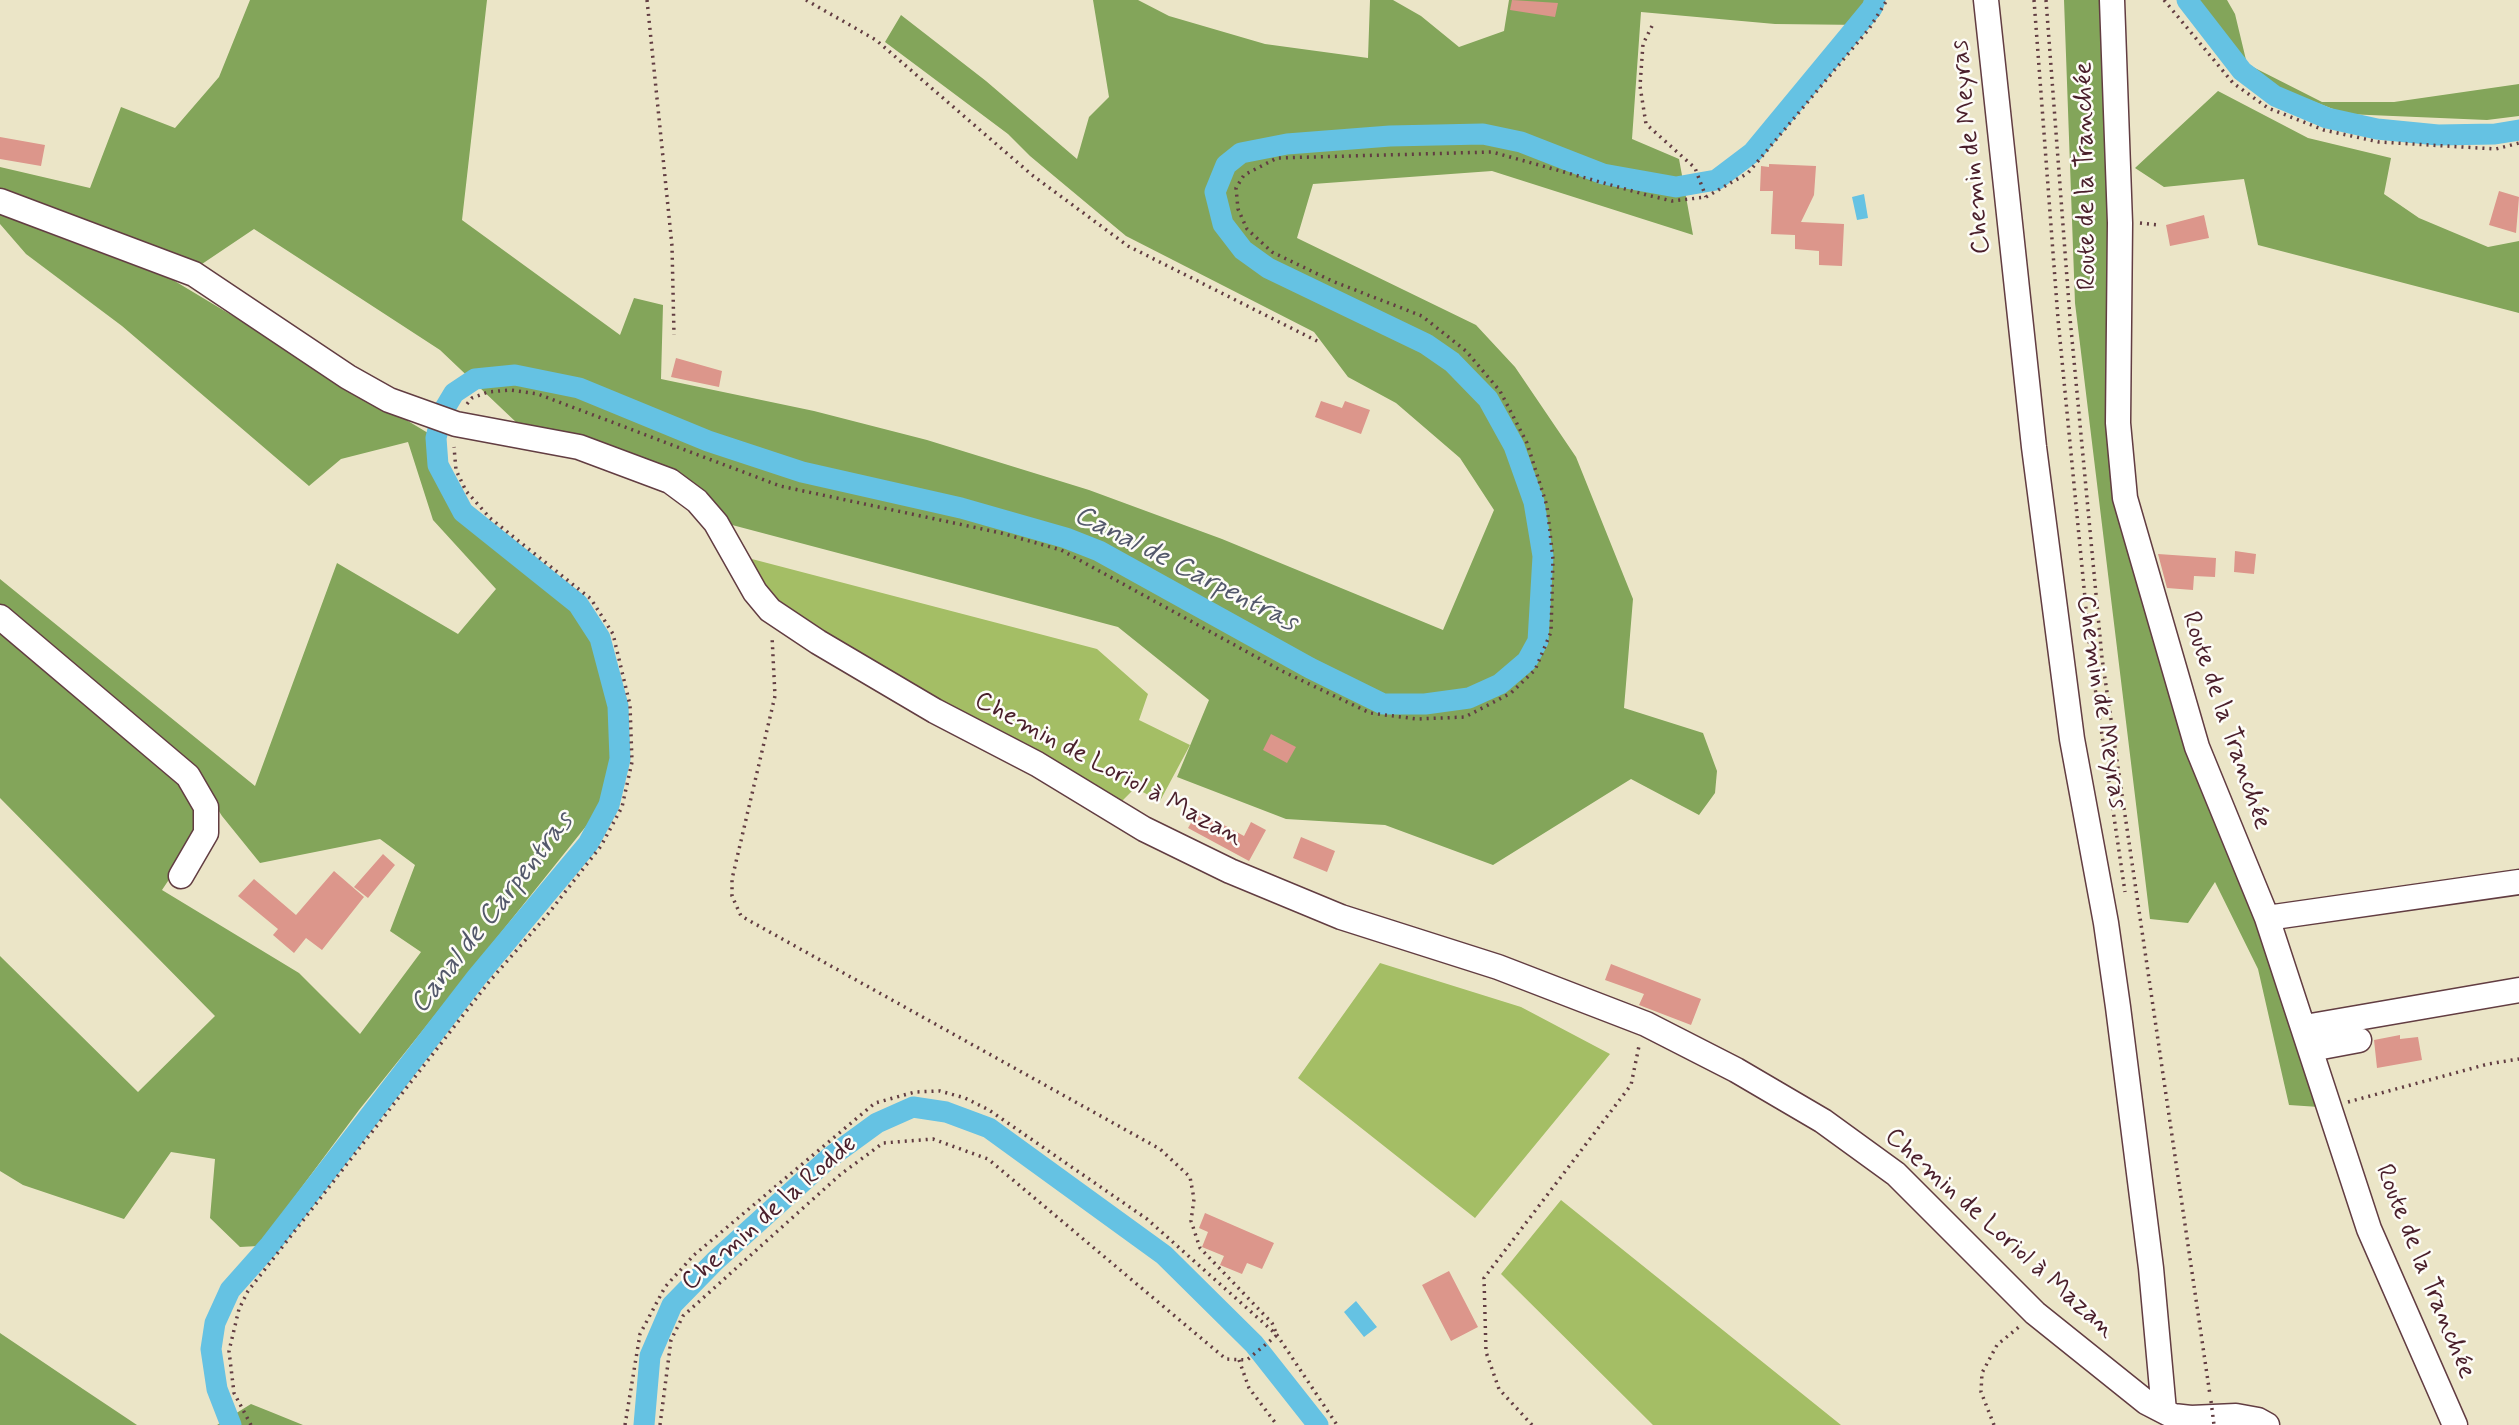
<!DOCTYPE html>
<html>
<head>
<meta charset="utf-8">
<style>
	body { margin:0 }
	canvas { display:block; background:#ebe5c7 }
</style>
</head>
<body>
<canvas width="2519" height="1425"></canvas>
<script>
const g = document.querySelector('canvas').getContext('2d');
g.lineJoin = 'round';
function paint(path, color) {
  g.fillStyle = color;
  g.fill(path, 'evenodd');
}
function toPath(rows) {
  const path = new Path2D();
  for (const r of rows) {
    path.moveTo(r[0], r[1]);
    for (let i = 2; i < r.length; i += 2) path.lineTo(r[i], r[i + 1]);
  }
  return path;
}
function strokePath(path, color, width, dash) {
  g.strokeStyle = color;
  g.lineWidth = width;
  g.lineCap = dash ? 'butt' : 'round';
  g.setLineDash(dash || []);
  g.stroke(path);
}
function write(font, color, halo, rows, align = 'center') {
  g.font = font + ' Mynerve,sans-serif';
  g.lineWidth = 5;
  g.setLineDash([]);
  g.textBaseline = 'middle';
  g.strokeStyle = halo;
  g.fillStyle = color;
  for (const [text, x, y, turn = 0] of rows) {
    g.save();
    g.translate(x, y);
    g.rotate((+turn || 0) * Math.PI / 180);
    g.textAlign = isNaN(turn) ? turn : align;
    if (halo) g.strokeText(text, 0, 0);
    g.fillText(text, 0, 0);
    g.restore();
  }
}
paint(toPath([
	[748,558,1097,649,1148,694,1139,720,1190,745,1160,801,1135,788,1121,802,788,622,769,598],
	[1380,963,1521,1007,1610,1054,1475,1218,1298,1078],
	[1561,1200,1841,1425,1653,1425,1501,1274]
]), '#a4be65');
paint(toPath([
	[250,0,487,0,462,220,620,335,634,298,663,305,661,379,814,411,927,440,1089,490,1222,539,1443,630,1494,510,1460,458,1396,403,1348,377,1314,332,1126,236,1030,156,1008,134,885,42,901,15,986,81,1077,159,1089,117,1109,97,1093,0,1138,0,1169,16,1265,44,1368,58,1370,0,1393,0,1421,16,1459,47,1504,31,1509,0,1881,0,1863,25,1775,24,1641,12,1632,139,1679,159,1693,235,1492,171,1313,184,1297,238,1476,325,1515,367,1576,457,1633,599,1624,708,1703,733,1717,771,1715,793,1699,815,1631,779,1493,865,1385,825,1286,819,1177,777,1209,700,1118,627,717,521,705,501,518,424,440,350,254,229,199,266,0,190,0,167,90,188,121,107,175,128,219,77],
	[2064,0,2101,0,2117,495,2129,558,2221,838,2261,923,2319,1107,2289,1105,2258,969,2215,882,2188,923,2150,919,2075,303],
	[2197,0,2227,0,2235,14,2247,64,2322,102,2394,102,2519,84,2519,116,2487,120,2346,114,2276,87,2227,53],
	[2218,91,2308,138,2391,158,2384,194,2419,218,2488,247,2519,241,2519,313,2258,245,2244,179,2164,187,2135,168],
	[0,209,45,232,173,280,428,433,438,477,461,517,576,610,595,642,614,708,616,758,603,805,359,1110,258,1246,240,1247,210,1218,215,1159,171,1152,124,1219,23,1185,0,1171,0,956,138,1092,215,1016,0,798,0,628,176,777,199,808,198,836,162,890,299,973,360,1034,421,952,390,931,415,865,380,839,260,863,222,816,194,772,0,608,0,579,255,786,337,563,458,634,496,589,433,520,408,442,341,459,309,486,122,326,26,254,0,224],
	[0,1333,83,1389,137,1425,0,1425],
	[251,1404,271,1412,303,1425,217,1425]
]), '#83a55a');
paint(toPath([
	[1864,194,1868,218,1857,220,1852,197],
	[1356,1301,1377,1327,1364,1337,1344,1312]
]), '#65c2e3');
strokePath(toPath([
	[2187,0,2242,71,2275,96,2327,118,2377,129,2438,135,2495,134,2519,130],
	[231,1425,217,1389,211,1349,215,1323,230,1290,270,1245,477,977,588,844,609,805,620,759,618,706,600,638,578,604,463,512,438,465,436,438,442,413,454,393,475,379,515,375,579,388,708,441,802,472,961,508,1066,538,1099,551,1310,668,1383,704,1425,704,1469,698,1500,684,1527,661,1538,641,1543,556,1534,502,1514,446,1488,399,1452,362,1426,344,1268,268,1243,250,1223,224,1215,192,1226,165,1241,153,1287,144,1390,136,1483,134,1521,142,1603,174,1676,187,1716,180,1753,152,1872,8,1875,0],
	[644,1425,650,1356,672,1305,715,1261,829,1158,877,1123,913,1107,946,1112,989,1128,1164,1255,1254,1344,1318,1425]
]), '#65c2e3', 21);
paint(toPath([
	[1512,0,1558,3,1555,17,1510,10],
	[0,137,45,145,41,166,0,159],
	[1769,164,1816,166,1814,195,1801,222,1844,224,1842,266,1819,265,1819,251,1795,249,1795,235,1771,234,1773,191,1760,191,1761,166,1769,167],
	[2499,191,2519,197,2516,233,2489,225],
	[2204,215,2209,238,2170,246,2166,225],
	[676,358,722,371,719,387,671,377],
	[1321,401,1342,408,1345,401,1370,410,1361,434,1315,417],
	[2235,551,2256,554,2254,574,2234,572],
	[2158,554,2216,558,2215,577,2194,576,2193,590,2167,588],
	[1271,734,1296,747,1287,763,1263,750],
	[1198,811,1244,836,1251,822,1266,830,1249,861,1188,828],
	[1301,837,1335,851,1327,872,1293,858],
	[383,854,395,865,368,898,354,887],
	[334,871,364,897,322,950,306,938,294,953,273,935,278,929,238,896,254,879,296,915],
	[1611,964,1701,999,1691,1025,1639,1005,1644,994,1605,980],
	[2400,1035,2400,1039,2418,1037,2422,1060,2377,1068,2374,1040],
	[1205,1213,1274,1243,1262,1269,1247,1263,1242,1274,1220,1265,1224,1256,1202,1247,1208,1232,1199,1228],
	[1449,1271,1478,1327,1451,1341,1422,1285]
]), '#dc968b');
const minor = toPath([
	[1986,0,2034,447,2072,739,2106,923,2118,1007,2151,1268,2164,1411],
	[2112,0,2120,223,2118,423,2125,498,2197,747,2267,918,2369,1229,2455,1425],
	[0,201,194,274,348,377,389,400,456,424,579,447,670,481,697,501,716,523,755,592,770,610,818,642,935,711,1037,764,1144,829,1230,871,1341,917,1498,967,1646,1024,1736,1070,1823,1121,1896,1174,2035,1313,2146,1402,2173,1416,2191,1418,2236,1416,2258,1420,2267,1425],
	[0,617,188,776,206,807,206,833,181,876],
	[2267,918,2519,882],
	[2305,1027,2519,990],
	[2311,1049,2359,1040]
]);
strokePath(minor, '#623d42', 27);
strokePath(toPath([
	[647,0,672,246,674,335],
	[806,0,876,40,1032,175,1128,246,1319,342],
	[2034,0,2058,319,2091,660,2125,892],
	[2046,0,2070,318,2102,658,2210,1395],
	[2164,0,2233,83,2268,108,2324,130,2379,142,2496,149,2519,143],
	[1652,26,1643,44,1640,86,1646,124,1695,168,1706,197],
	[2140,223,2158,225],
	[467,404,472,398,488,392,510,390,538,394,780,486,1001,533,1061,550,1282,671,1370,713,1417,719,1465,717,1511,693,1535,670,1551,632,1553,559,1547,506,1527,443,1500,391,1466,351,1422,316,1332,281,1272,252,1247,229,1238,209,1236,188,1244,175,1277,158,1492,152,1647,195,1672,201,1706,197,1748,173,1869,29,1887,0],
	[2348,1102,2488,1064,2519,1059],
	[1239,1360,1249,1388,1277,1425],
	[251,1425,234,1393,229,1351,239,1309,248,1291,489,982,548,914,601,846,622,807,632,762,630,705,613,634,591,599,490,518,466,491,456,470,454,447],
	[625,1425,640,1334,665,1287,694,1255,875,1103,915,1092,940,1091,965,1098,989,1110,1147,1219,1277,1335,1337,1425],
	[660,1425,671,1340,683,1316,841,1174,883,1143,933,1139,988,1159,1226,1359,1247,1360,1277,1335,1272,1323,1200,1248,1191,1221,1194,1199,1190,1177,1160,1149,741,916,732,896,732,879,775,696,772,636],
	[1532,1425,1499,1389,1486,1352,1484,1278,1631,1085,1639,1046],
	[1994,1425,1981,1392,1982,1373,1997,1345,2020,1326]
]), '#623d42', 3.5, [2, 5]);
strokePath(minor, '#fff', 24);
strokePath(toPath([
	[2211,1401,2214,1425]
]), '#623d42', 3.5, [2, 5]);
write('26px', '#4a1f2b', '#fdfcf7', [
	["Chemin de Meyras",1972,147,-96],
	["Route de la Tranchée",2087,176,-91],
	["Chemin de Meyras",2100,702,81],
	["Route de la Tranchée",2225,721,71],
	["Chemin de Loriol à Mazan",1108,770,28],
	["Chemin de la Rodde",770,1214,-41],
	["Chemin de Loriol à Mazan",1999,1234,42],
	["Route de la Tranchée",2424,1272,68]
]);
write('italic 28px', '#53586b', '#fdfcf7', [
	["Canal de Carpentras",1185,570,27],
	["Canal de Carpentras",493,914,-52]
]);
</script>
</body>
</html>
